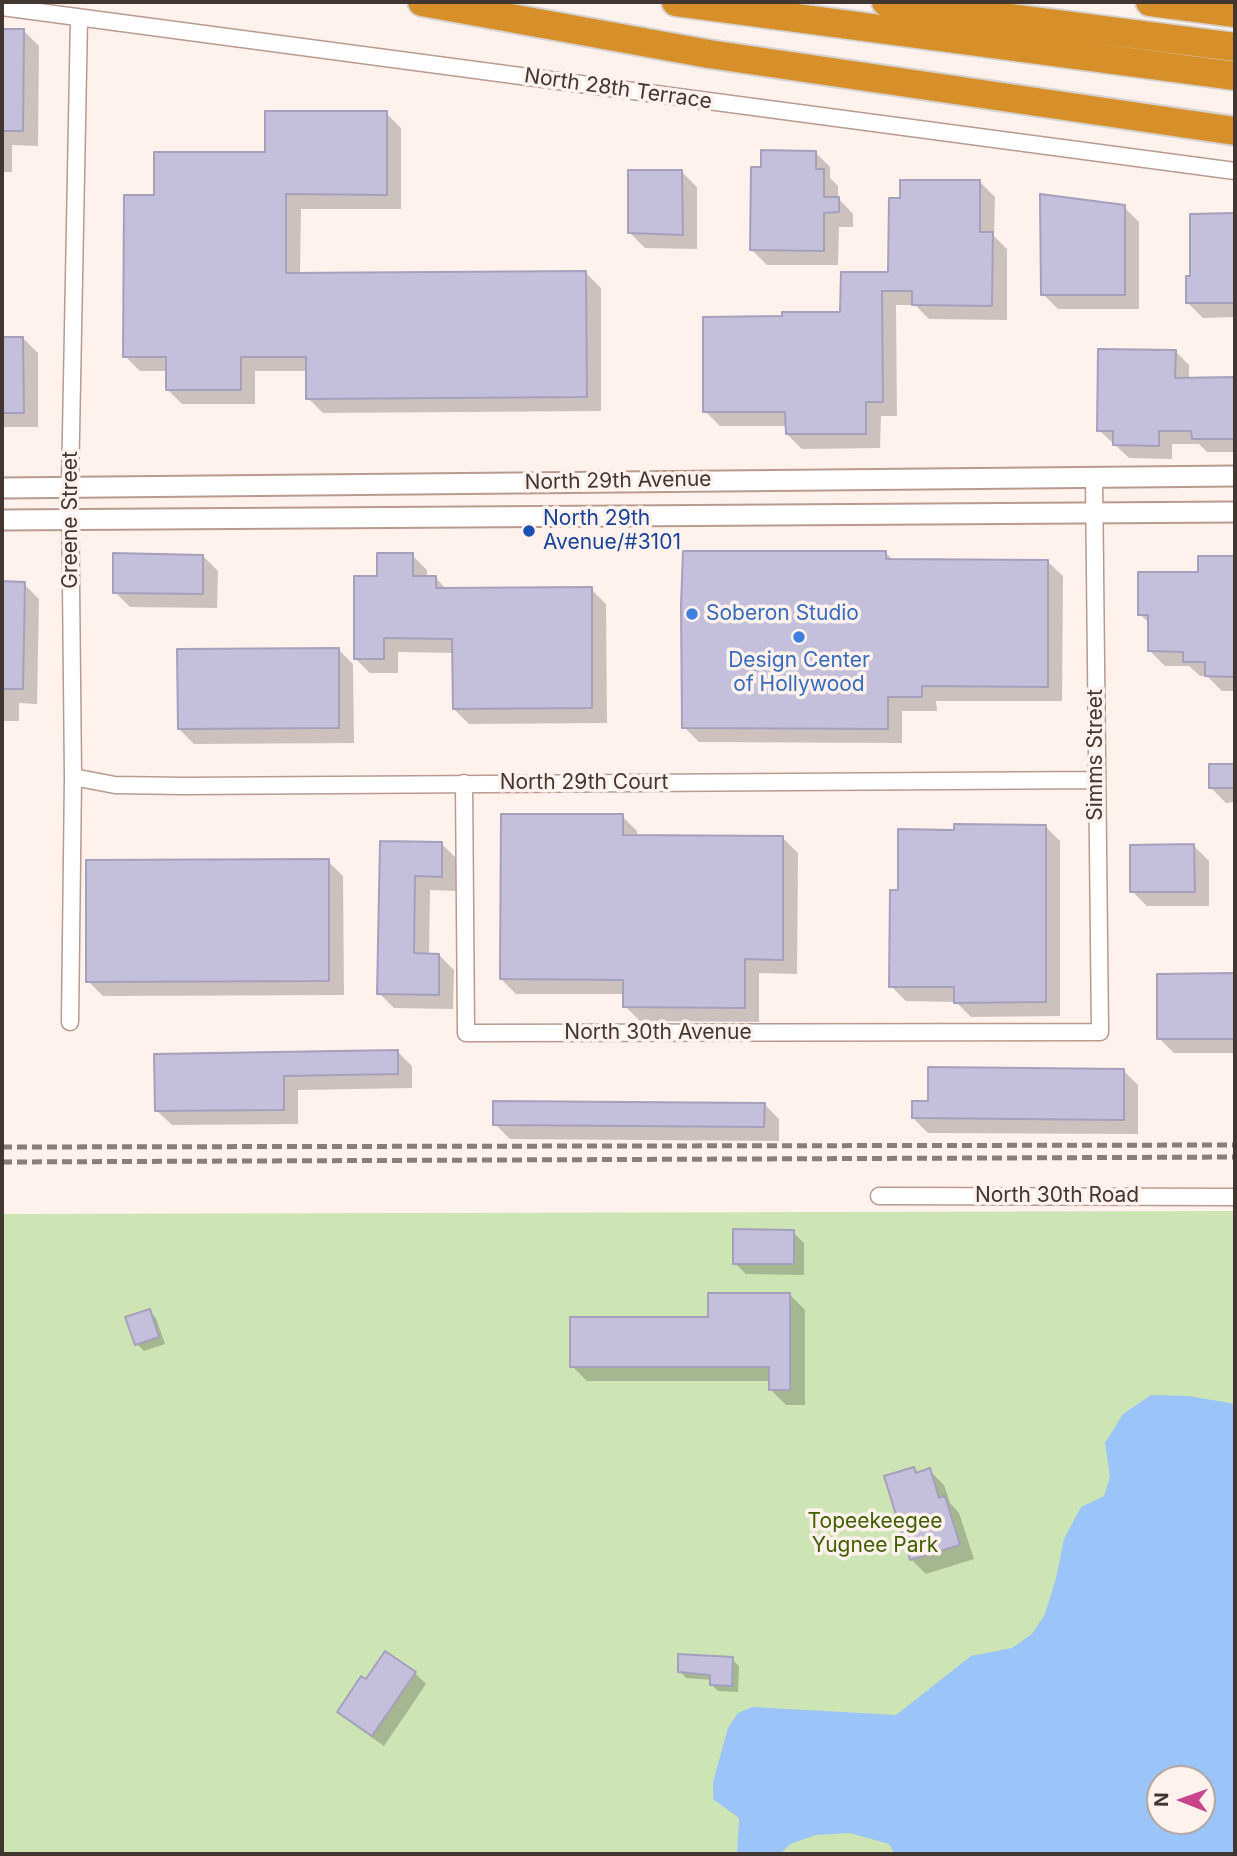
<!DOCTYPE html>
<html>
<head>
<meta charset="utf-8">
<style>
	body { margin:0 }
	#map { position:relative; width:1237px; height:1856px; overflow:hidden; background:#fff2ed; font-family:Inter,sans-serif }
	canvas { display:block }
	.frame { position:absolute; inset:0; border:4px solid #423631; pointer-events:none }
	.north { position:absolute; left:1146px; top:1765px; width:70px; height:70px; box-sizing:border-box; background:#fff2ed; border:2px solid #b3a7a2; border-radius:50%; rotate:271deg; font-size:19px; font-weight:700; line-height:28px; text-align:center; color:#423631 }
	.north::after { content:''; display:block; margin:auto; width:24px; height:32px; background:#c8458b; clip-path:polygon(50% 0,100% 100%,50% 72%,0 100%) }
</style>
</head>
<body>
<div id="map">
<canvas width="1237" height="1856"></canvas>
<div class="frame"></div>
<div class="north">N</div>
</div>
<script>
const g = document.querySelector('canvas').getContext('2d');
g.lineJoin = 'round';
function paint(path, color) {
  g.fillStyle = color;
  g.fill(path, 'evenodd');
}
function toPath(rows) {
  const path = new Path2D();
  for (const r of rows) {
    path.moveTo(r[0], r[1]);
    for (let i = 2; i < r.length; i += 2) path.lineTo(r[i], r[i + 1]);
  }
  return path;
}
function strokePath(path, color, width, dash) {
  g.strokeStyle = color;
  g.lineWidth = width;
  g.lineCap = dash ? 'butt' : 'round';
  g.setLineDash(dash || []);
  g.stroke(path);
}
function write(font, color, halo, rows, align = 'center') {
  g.font = font + ' Inter,sans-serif';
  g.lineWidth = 7;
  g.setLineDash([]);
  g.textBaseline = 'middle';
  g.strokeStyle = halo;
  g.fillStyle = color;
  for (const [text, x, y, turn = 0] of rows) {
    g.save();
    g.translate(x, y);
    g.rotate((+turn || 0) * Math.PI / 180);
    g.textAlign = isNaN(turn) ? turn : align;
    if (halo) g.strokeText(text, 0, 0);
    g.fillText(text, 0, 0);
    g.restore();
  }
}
paint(toPath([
	[1235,1211,1235,1854,2,1854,2,1214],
	[1160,1779,1202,1779,1202,1821,1160,1821]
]), '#cde5b4');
paint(toPath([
	[1151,1395,1189,1396,1235,1404,1235,1854,895,1854,889,1844,850,1833,816,1835,790,1844,780,1854,709,1854,737,1854,739,1818,713,1799,713,1782,728,1728,738,1713,752,1707,896,1715,971,1656,1012,1648,1032,1634,1045,1614,1056,1578,1064,1539,1081,1507,1104,1496,1110,1477,1105,1443,1123,1414],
	[1160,1779,1202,1779,1202,1821,1160,1821]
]), '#9bc4f8');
paint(toPath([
	[2,31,24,31,39,46,38,146,12,145,12,172,2,172],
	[386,113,401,128,401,209,301,209,300,275,586,273,601,288,601,411,323,413,308,398,308,371,255,371,255,404,182,404,167,389,167,371,140,371,125,356,156,196,266,154],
	[815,152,830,167,830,178,838,186,838,198,853,214,853,227,839,227,838,265,767,265,752,250,763,169],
	[682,172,697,187,697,249,645,248,630,233],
	[980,182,995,197,994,236,1007,249,1007,320,929,319,915,305,896,305,897,416,881,416,880,448,802,449,787,434,787,426,720,426,705,411,784,318,842,313,890,274,902,200],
	[1124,207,1139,222,1139,309,1058,309,1043,294],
	[1191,215,1235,215,1235,317,1203,318,1188,303,1191,277],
	[2,338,23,338,38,353,38,427,2,427],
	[1175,351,1189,365,1189,379,1235,379,1235,452,1207,452,1199,444,1172,444,1172,459,1129,458,1099,430],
	[886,553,894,561,1047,561,1063,576,1062,701,936,701,937,711,902,711,902,743,699,742,684,727],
	[412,555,427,570,427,578,436,578,447,590,591,589,606,604,607,723,469,724,454,709,454,653,398,652,398,673,370,673,355,658,379,578],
	[203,556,218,571,217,608,130,607,115,592],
	[1200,558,1235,558,1235,691,1222,691,1207,676,1200,676,1189,666,1165,666,1150,651,1150,624,1140,614,1199,574],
	[2,583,24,584,39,599,37,704,19,703,19,721,2,721],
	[338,649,353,664,354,743,194,744,179,729],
	[1211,766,1235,766,1235,802,1226,803,1211,788],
	[622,816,637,831,637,837,783,838,798,853,797,974,759,973,759,1022,640,1021,625,1006,625,994,516,994,501,979],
	[1045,826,1060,841,1060,1016,971,1017,956,1002,906,1001,891,986,956,831],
	[381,842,442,844,457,859,456,891,430,890,429,955,439,955,454,970,453,1009,394,1008,379,993],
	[1194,846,1209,861,1209,906,1147,906,1132,891],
	[328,861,343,876,344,995,103,996,88,981],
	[2,938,3,1033,2,1033],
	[1159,975,1235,975,1235,1053,1174,1053,1159,1038],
	[397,1051,412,1066,412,1088,298,1090,298,1124,172,1125,156,1110,156,1056],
	[1123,1070,1138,1085,1138,1134,928,1133,913,1118,929,1103],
	[764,1104,779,1119,779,1141,510,1139,495,1124],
	[793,1232,804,1243,804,1275,746,1274,735,1263],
	[790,1295,805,1310,805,1405,786,1405,771,1390,771,1381,587,1381,572,1366,710,1319],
	[149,1311,156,1318,165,1344,144,1351,137,1344],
	[914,1469,919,1474,929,1470,944,1485,950,1503,959,1513,974,1559,926,1574,911,1559],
	[386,1653,415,1673,426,1684,384,1746,350,1722,339,1711,366,1682],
	[732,1659,739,1666,738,1692,718,1691,712,1685,712,1680,686,1678,680,1671]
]), '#0003');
const building = toPath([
	[2,29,24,29,23,131,2,131,2,29],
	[265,111,387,111,387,195,286,194,286,273,586,271,587,397,306,399,306,357,241,357,241,390,166,390,166,357,123,357,124,195,154,195,154,152,265,152,265,111],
	[761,150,816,151,816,169,824,169,824,197,839,197,839,212,824,213,824,251,750,250,751,167,761,167,761,150],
	[628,170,682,170,683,235,628,233,628,170],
	[900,180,980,180,980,232,993,232,992,306,912,305,912,291,882,291,883,402,866,402,866,434,786,434,785,412,703,412,703,317,782,316,782,312,840,312,841,272,888,272,889,198,900,198,900,180],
	[1040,194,1125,205,1125,295,1041,295,1040,194],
	[1235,213,1235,303,1186,303,1186,276,1190,276,1190,214,1235,213],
	[2,337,23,337,24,413,2,413,2,337],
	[1098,349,1176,350,1175,378,1235,377,1235,439,1192,439,1191,431,1159,431,1159,446,1113,445,1113,431,1097,431,1098,349],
	[683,551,886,551,886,559,1048,560,1048,687,922,686,922,697,888,697,888,729,682,728,681,605,683,551],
	[113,553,203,555,203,594,113,593,113,553],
	[377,553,413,553,413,576,436,576,436,588,592,587,592,708,453,709,452,639,384,638,384,659,354,659,354,576,377,576,377,553],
	[1198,556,1235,556,1235,677,1205,676,1205,662,1183,662,1183,652,1148,651,1148,615,1138,615,1138,572,1198,572,1198,556],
	[2,581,25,582,23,689,2,689,2,581],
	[339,648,339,728,178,729,177,649,339,648],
	[1209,764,1235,764,1235,788,1209,788,1209,764],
	[501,814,623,814,623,835,783,836,783,960,745,959,745,1008,623,1007,623,980,500,979,501,814],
	[954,824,1046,825,1046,1002,954,1003,954,987,889,987,890,890,898,890,898,829,954,830,954,824],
	[380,841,442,842,442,877,415,876,414,953,439,954,439,995,377,994,380,841],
	[1194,844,1195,892,1130,892,1130,845,1194,844],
	[329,859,329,981,86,982,86,860,329,859],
	[1235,973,1235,1039,1157,1039,1157,974,1235,973],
	[398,1050,398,1074,284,1076,284,1110,155,1111,154,1054,398,1050],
	[928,1067,1124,1069,1124,1120,912,1118,912,1101,928,1101,928,1067],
	[493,1101,765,1103,764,1127,493,1125,493,1101],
	[733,1229,794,1230,794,1264,733,1264,733,1229],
	[708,1293,790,1293,790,1390,769,1390,769,1367,570,1367,570,1317,708,1317,708,1293],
	[150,1309,159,1337,135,1345,125,1317,150,1309],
	[914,1467,916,1473,930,1468,939,1498,945,1496,960,1545,910,1560,884,1476,914,1467],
	[385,1651,416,1672,372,1736,337,1712,361,1676,366,1679,385,1651],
	[678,1654,733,1657,732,1686,710,1685,710,1675,678,1672,678,1654]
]);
paint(building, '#c4bfdb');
strokePath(building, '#a5a0bc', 2);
const minor = toPath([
	[2,7,1235,171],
	[73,777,115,785,184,786,1096,780],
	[464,783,466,1033,1100,1032,1094,478],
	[70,1022,73,777,70,486,79,18],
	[879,1196,1235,1197]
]);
const tertiary = toPath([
	[2,488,1235,476],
	[2,520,1235,512]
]);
const motorway = toPath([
	[422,2,709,54,1235,131],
	[676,2,1235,76],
	[886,2,1235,47],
	[1150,2,1235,13]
]);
strokePath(minor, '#b99a8f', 19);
strokePath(tertiary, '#b99a8f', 23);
strokePath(motorway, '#d5d3d2', 32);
strokePath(minor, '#fff', 16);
strokePath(tertiary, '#fff', 19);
strokePath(motorway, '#d78f29', 28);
strokePath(toPath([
	[2,1147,1235,1145],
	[2,1162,1235,1157]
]), '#8b7e79', 5, [10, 5]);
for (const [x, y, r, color] of [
	[529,531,7,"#1a4fb4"],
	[692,614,7,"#3f7fe0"],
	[799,637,7,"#3f7fe0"]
]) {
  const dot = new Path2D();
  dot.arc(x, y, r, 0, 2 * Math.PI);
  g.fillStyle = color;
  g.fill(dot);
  strokePath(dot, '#fff2ed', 2.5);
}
write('21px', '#423631', '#fff2ed', [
	["North 28th Terrace",618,89,8],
	["North 29th Avenue",618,481,-1],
	["Greene Street",71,520,-90],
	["Simms Street",1096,755,-90],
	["North 29th Court",584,783],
	["North 30th Avenue",658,1033],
	["North 30th Road",1057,1196]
]);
write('21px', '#164399', '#fff2ed', [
	["North 29th",543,519],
	["Avenue/#3101",543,543]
], 'left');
write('21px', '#366cbe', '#fff2ed', [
	["Soberon Studio",706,614],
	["Design Center",799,661,"center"],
	["of Hollywood",799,685,"center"]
], 'left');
write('21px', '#3f5f02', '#fff2ed', [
	["Topeekeegee",875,1522],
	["Yugnee Park",875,1546]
]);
</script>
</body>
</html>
